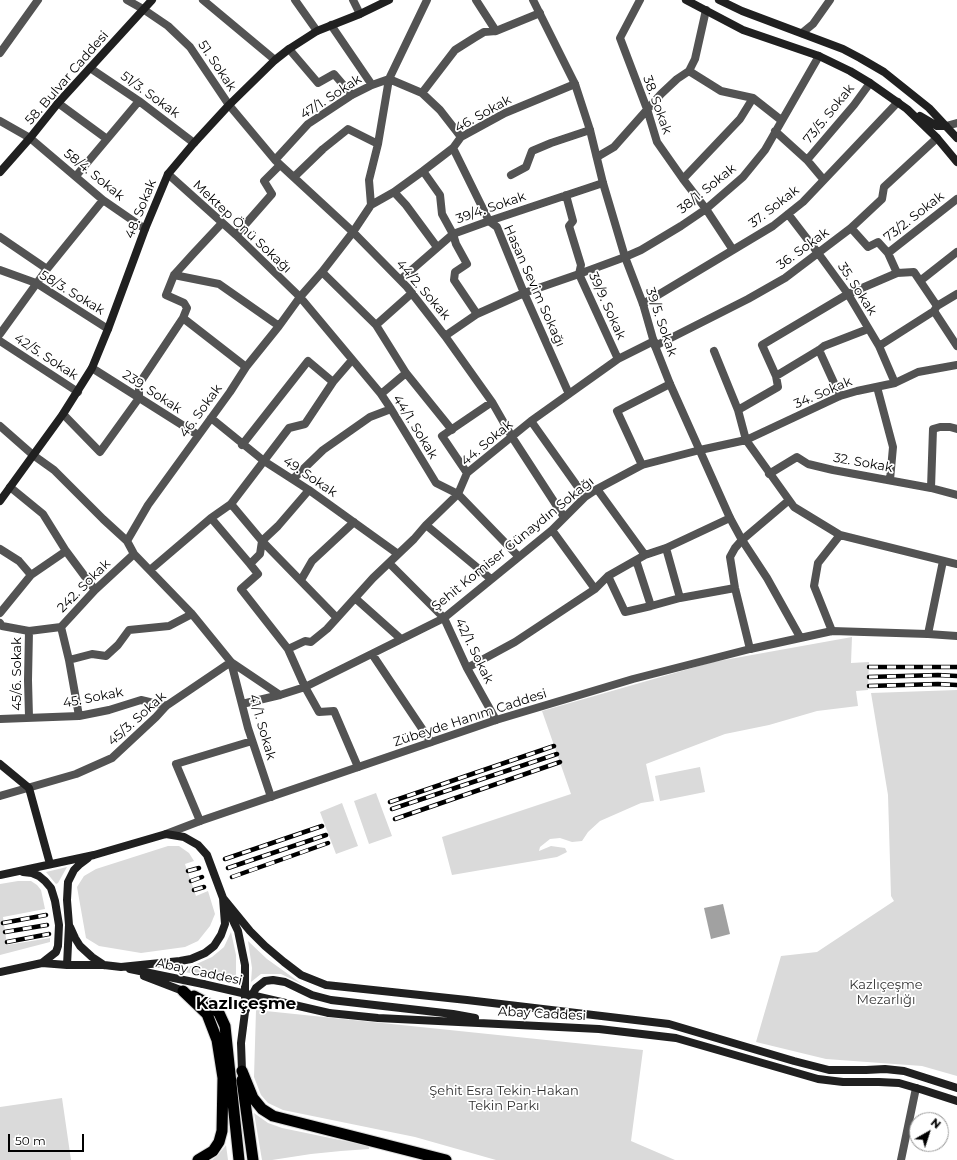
<!DOCTYPE html>
<html>
<head>
<meta charset="utf-8">
<style>
	body { margin:0 }
	#map { position:relative; width:957px; height:1160px; overflow:hidden; background:#fff; font-family:Montserrat,sans-serif }
	canvas { display:block }
	.north { position:absolute; left:909px; top:1112px; width:40px; height:40px; box-sizing:border-box; background:#fff; border:1px solid #999; border-radius:50%; rotate:39deg; font-size:11px; font-weight:700; line-height:16px; text-align:center; color:#000 }
	.north::after { content:''; display:block; margin:auto; width:14px; height:18px; background:#000; clip-path:polygon(50% 0,100% 100%,50% 72%,0 100%) }
	.scale { position:absolute; left:8px; top:1134px; width:76px; height:18px; box-sizing:border-box; border:2px solid #000; border-top:0; padding-left:5px; font-size:12px; line-height:14px; white-space:nowrap; color:#000; -webkit-text-stroke:3px #fff; paint-order:stroke }
</style>
</head>
<body>
<div id="map">
<canvas width="957" height="1160"></canvas>
<div class="north">N</div>
<div class="scale">50 m</div>
</div>
<script>
const g = document.querySelector('canvas').getContext('2d');
g.lineJoin = 'round';
function paint(path, color) {
  g.fillStyle = color;
  g.fill(path, 'evenodd');
}
function toPath(rows) {
  const path = new Path2D();
  for (const r of rows) {
    path.moveTo(r[0], r[1]);
    for (let i = 2; i < r.length; i += 2) path.lineTo(r[i], r[i + 1]);
  }
  return path;
}
function strokePath(path, color, width, dash) {
  g.strokeStyle = color;
  g.lineWidth = width;
  g.lineCap = dash ? 'butt' : 'round';
  g.setLineDash(dash || []);
  g.stroke(path);
}
function write(font, color, halo, rows, align = 'center') {
  g.font = font + ' Montserrat,sans-serif';
  g.lineWidth = 3.5;
  g.setLineDash([]);
  g.textBaseline = 'middle';
  g.strokeStyle = halo;
  g.fillStyle = color;
  for (const [text, x, y, turn = 0] of rows) {
    g.save();
    g.translate(x, y);
    g.rotate((+turn || 0) * Math.PI / 180);
    g.textAlign = isNaN(turn) ? turn : align;
    if (halo) g.strokeText(text, 0, 0);
    g.fillText(text, 0, 0);
    g.restore();
  }
}
paint(toPath([
	[852,637,851,663,869,662,868,690,856,691,858,706,817,711,769,725,725,734,646,764,654,801,641,803,600,821,588,832,582,841,572,842,560,838,550,839,540,847,539,851,551,846,565,848,567,852,557,857,452,875,442,837,571,794,542,711,713,662],
	[957,690,957,1076,922,1066,826,1059,756,1042,781,956,817,952,894,901,891,896,888,795,871,693],
	[700,767,705,792,660,801,655,776],
	[376,793,392,836,369,844,354,801],
	[342,803,358,846,336,854,320,812],
	[168,846,179,846,189,853,194,861,185,864,196,896,208,891,215,914,210,926,198,941,185,947,141,953,99,946,86,938,77,887,84,876,96,869],
	[67,867,58,883,56,884,46,872],
	[18,881,31,881,37,885,41,890,45,909,3,917,7,945,50,938,50,942,0,955,0,884],
	[231,932,236,955,236,983,171,969,192,966,212,957,224,947],
	[248,941,267,959,302,984,281,974,261,974,251,982,252,968],
	[256,1010,643,1050,631,1141,675,1160,496,1160,415,1137,283,1110,268,1103,261,1095,254,1077],
	[62,1098,71,1160,0,1160,0,1107],
	[254,1113,268,1123,282,1128,369,1146,369,1149,341,1151,311,1154,272,1160,262,1160],
	[226,1145,228,1160,212,1160,218,1155]
]), '#dadada');
paint(toPath([
	[723,904,730,934,711,939,704,908]
]), '#a1a1a1');
const trunk = toPath([
	[183,991,207,1014,217,1040,223,1078,222,1131,219,1142,213,1151,198,1160],
	[194,996,209,1004,219,1013,225,1026,239,1160],
	[242,1071,253,1098,262,1109,273,1116,446,1160],
	[242,1080,253,1160]
]);
strokePath(trunk, '#dbdbdb', 13);
strokePath(toPath([
	[127,0,143,9,168,26,190,47,229,105,275,160,353,232,407,287,445,336,492,402,512,437,564,517],
	[203,0,275,60],
	[295,0,317,31],
	[353,0,360,14],
	[476,0,496,31],
	[640,0,620,38,647,109,657,142,683,179,706,209,733,250],
	[331,25,372,85],
	[802,33,813,24,830,0],
	[289,49,318,83,334,74,352,95],
	[0,53,38,0],
	[90,68,139,101,194,143],
	[689,71,721,91,753,98,781,120],
	[422,93,455,50,474,38,484,32,496,31,540,13],
	[58,103,107,139],
	[0,121,30,138,103,200,145,229],
	[946,126,957,123],
	[775,131,807,160,823,179],
	[453,148,489,221,497,227,524,293,569,394],
	[597,157,614,147,661,94,677,79,689,71,695,59,706,10],
	[275,160,308,124,352,95,372,85,389,79,422,93,440,110,461,137],
	[807,160,854,105,870,83],
	[423,171,440,195,442,214,453,234,456,244,467,264,455,272,454,280,477,314],
	[168,174,236,235,300,297,381,394,391,409,436,483,458,494,519,557],
	[511,175,526,167,532,151,551,143,590,130],
	[76,176,139,101],
	[294,177,323,149,348,129,378,144],
	[683,179,740,119,753,98],
	[394,192,406,205,437,247],
	[566,195,573,221,569,226,581,265,579,274,618,359],
	[371,205,394,192,423,171,453,148,461,137,505,113,575,84],
	[788,214,818,253,848,294,879,346,895,383],
	[851,228,868,247,878,242,888,253,957,199],
	[236,235,272,194,264,181,280,165],
	[0,237,47,269],
	[888,253,897,273],
	[0,270,36,283,108,329],
	[322,272,376,325,406,373,452,430],
	[174,275,219,284,279,326],
	[400,280,453,234,489,221,603,183],
	[920,281,957,252],
	[643,304,773,226,803,202,898,102],
	[934,311,957,346],
	[183,318,246,367],
	[376,325,412,293],
	[0,334,47,269,103,200],
	[445,336,477,314,524,293,579,274,625,257,641,250,681,226,706,209,743,177,765,150,819,56],
	[0,341,78,392],
	[655,346,748,299,785,278,851,228,882,199,884,187,937,138],
	[879,346,934,311,937,306,957,294],
	[819,350,840,396],
	[714,351,738,410,746,440,794,507,840,535,957,564],
	[92,368,198,435],
	[776,376,819,350,824,346,868,329],
	[877,387,893,447,890,480],
	[381,394,406,373],
	[738,410,778,387,776,376,762,345,848,294,897,273,914,272,937,306],
	[63,414,100,452,139,398,139,384,183,318,187,308,184,303,166,295,174,275,193,254,222,223],
	[211,418,264,461,309,490,398,554],
	[531,421,585,497],
	[0,426,33,455,54,470,103,519,127,541,134,554,192,614,231,662,280,695],
	[242,445,308,361,333,382],
	[642,465,617,411,670,384],
	[467,473,442,436,492,402],
	[769,474,797,457,808,464,833,470,931,488,957,495],
	[293,479,323,450,370,417,391,409],
	[10,487,43,514,66,551,95,590],
	[931,488,933,429,940,427,950,427,957,429],
	[597,489,645,555],
	[231,504,262,541,337,618],
	[211,518,250,564,258,574,241,589,288,649,305,687,319,712,334,711,358,767],
	[426,525,491,579],
	[552,530,595,589],
	[127,541,148,505,230,392,246,367,279,326,300,297,322,272,353,232,371,205,369,180,378,144,389,79,427,0],
	[666,548,680,598],
	[0,549,19,561,31,575],
	[636,560,651,606],
	[389,563,444,618,467,668,496,720],
	[250,564,260,554,262,541,278,526,309,490],
	[150,570,211,518,231,504,289,428,305,424,333,382,352,360],
	[608,576,625,612,651,606,680,598,735,588],
	[301,580,312,561,354,522],
	[355,598,401,639],
	[0,613,31,575,66,551],
	[0,623,2,626,29,631,61,627,95,590,134,554],
	[61,627,69,660,79,716],
	[832,631,814,586,818,563,840,535],
	[928,634,943,561],
	[288,649,305,641,311,642,327,629,373,578,414,539,426,525,458,494,467,473,531,421,618,359,654,341],
	[750,649,735,588,730,557,735,548,742,540,788,501],
	[372,654,431,742],
	[69,660,92,654,106,656,118,645,129,630,169,626,192,614],
	[231,662,248,728,271,797],
	[467,668,515,642,595,589,608,576,645,555,666,548,730,518],
	[242,704,280,695,305,687,444,618,552,530,585,497,597,489,642,465,700,450,746,440,840,396,857,391,895,383,918,372,957,365],
	[29,717,28,680,29,631],
	[0,719,79,716,109,710,141,700,166,706],
	[0,796,76,774,112,758,156,717,166,706,231,662],
	[200,821,176,764,252,741],
	[901,1160,916,1088]
]), '#535353', 8);
strokePath(toPath([
	[533,0,575,84,590,130,603,183,625,257,643,304,655,346,670,384,730,518,742,540,767,578,800,637],
	[166,834,200,821,496,720,633,679,750,649,832,631,928,634,957,636]
]), '#535353', 8);
strokePath(toPath([
	[686,0,743,30,819,56,850,71,870,83,907,109,937,138,957,162],
	[719,0,742,11,843,49,860,58,884,72,929,108,957,138],
	[920,116,937,126,946,126],
	[0,172,30,138,58,103,152,0],
	[0,501,63,414,92,368,108,329,145,229,168,174,194,143,229,105,275,60,289,49,317,31,360,14,389,0],
	[0,764,29,788,50,864],
	[23,872,32,873,39,876,45,881,51,888,55,901,59,925,58,946,56,952,42,963],
	[0,875,94,855,166,834,184,837,198,845,207,855,223,898,225,924,221,935,214,946,205,953,191,959,180,961,121,967,104,965,67,965,42,963,0,972],
	[223,898,250,931,265,946,284,962,301,975,326,985,467,1000,669,1024,794,1061,829,1070,866,1070,885,1069,904,1071,957,1088],
	[227,908,238,931,245,965,245,1012,241,1043,242,1071],
	[70,927,75,938,80,946,92,957,104,965],
	[67,965,69,925,67,900,68,882,74,870,80,864,88,858],
	[130,969,203,984],
	[144,976,183,991],
	[245,1012,251,997,256,988,265,981,273,980,285,982,312,995,331,1000,453,1014,475,1018],
	[329,1013,378,1018,599,1029,676,1038,818,1079,843,1082,879,1082,899,1083,923,1090,957,1101]
]), '#202020', 8);
strokePath(trunk, '#000', 11);
const rail = toPath([
	[869,667,957,667],
	[869,677,938,675,957,676],
	[869,686,938,684,957,685],
	[390,802,554,746],
	[392,809,557,754],
	[395,819,560,762],
	[225,859,322,826],
	[228,868,326,835],
	[188,871,199,868],
	[232,877,328,843],
	[191,881,202,877],
	[194,890,204,887],
	[3,923,46,915],
	[5,932,47,925],
	[7,942,49,934]
]);
strokePath(rail, '#000', 4.5);
strokePath(rail, '#fff', 3, [9]);
strokePath(toPath([
	[203,984,329,1013]
]), '#202020', 8);
write('13px', '#000', '#fff', [
	["51. Sokak",217,66,56],
	["58. Bulvar Caddesi",67,78,-49],
	["51/3. Sokak",150,95,36],
	["47/1. Sokak",331,97,-33],
	["38. Sokak",657,105,70],
	["46. Sokak",483,114,-29],
	["73/5. Sokak",829,114,-51],
	["58/4. Sokak",94,175,39],
	["38/1. Sokak",707,189,-39],
	["37. Sokak",774,207,-38],
	["39/4. Sokak",491,208,-19],
	["48. Sokak",141,209,-68],
	["73/2. Sokak",914,217,-38],
	["Mektep Önü Sokağı",242,227,43],
	["36. Sokak",803,249,-36],
	["Hasan Sevim Sokağı",534,286,66],
	["35. Sokak",857,289,57],
	["44/2. Sokak",423,290,49],
	["58/3. Sokak",72,293,31],
	["39/9. Sokak",607,306,66],
	["39/5. Sokak",661,322,71],
	["42/5. Sokak",46,357,33],
	["239. Sokak",152,392,33],
	["34. Sokak",823,393,-23],
	["46. Sokak",201,411,-54],
	["44/1. Sokak",415,427,58],
	["44. Sokak",487,443,-40],
	["32. Sokak",863,463,10],
	["49. Sokak",310,477,34],
	["Şehit Komiser Günaydın Sokağı",513,544,-39],
	["242. Sokak",84,586,-45],
	["42/1. Sokak",474,651,64],
	["45/6. Sokak",17,674,-90],
	["45. Sokak",93,698,-11],
	["Zübeyde Hanım Caddesi",470,718,-18],
	["45/3. Sokak",137,719,-42],
	["41/1. Sokak",262,727,74],
	["Abay Caddesi",199,972,12],
	["Abay Caddesi",542,1014,3]
]);
write('13px', '#313131', '#fff', [
	["Kazlıçeşme",886,985],
	["Mezarlığı",886,1000],
	["Şehit Esra Tekin-Hakan",504,1091],
	["Tekin Parkı",504,1106]
]);
write('bold 17px', '#000', '#fff', [
	["Kazlıçeşme",246,1004]
]);
</script>
</body>
</html>
